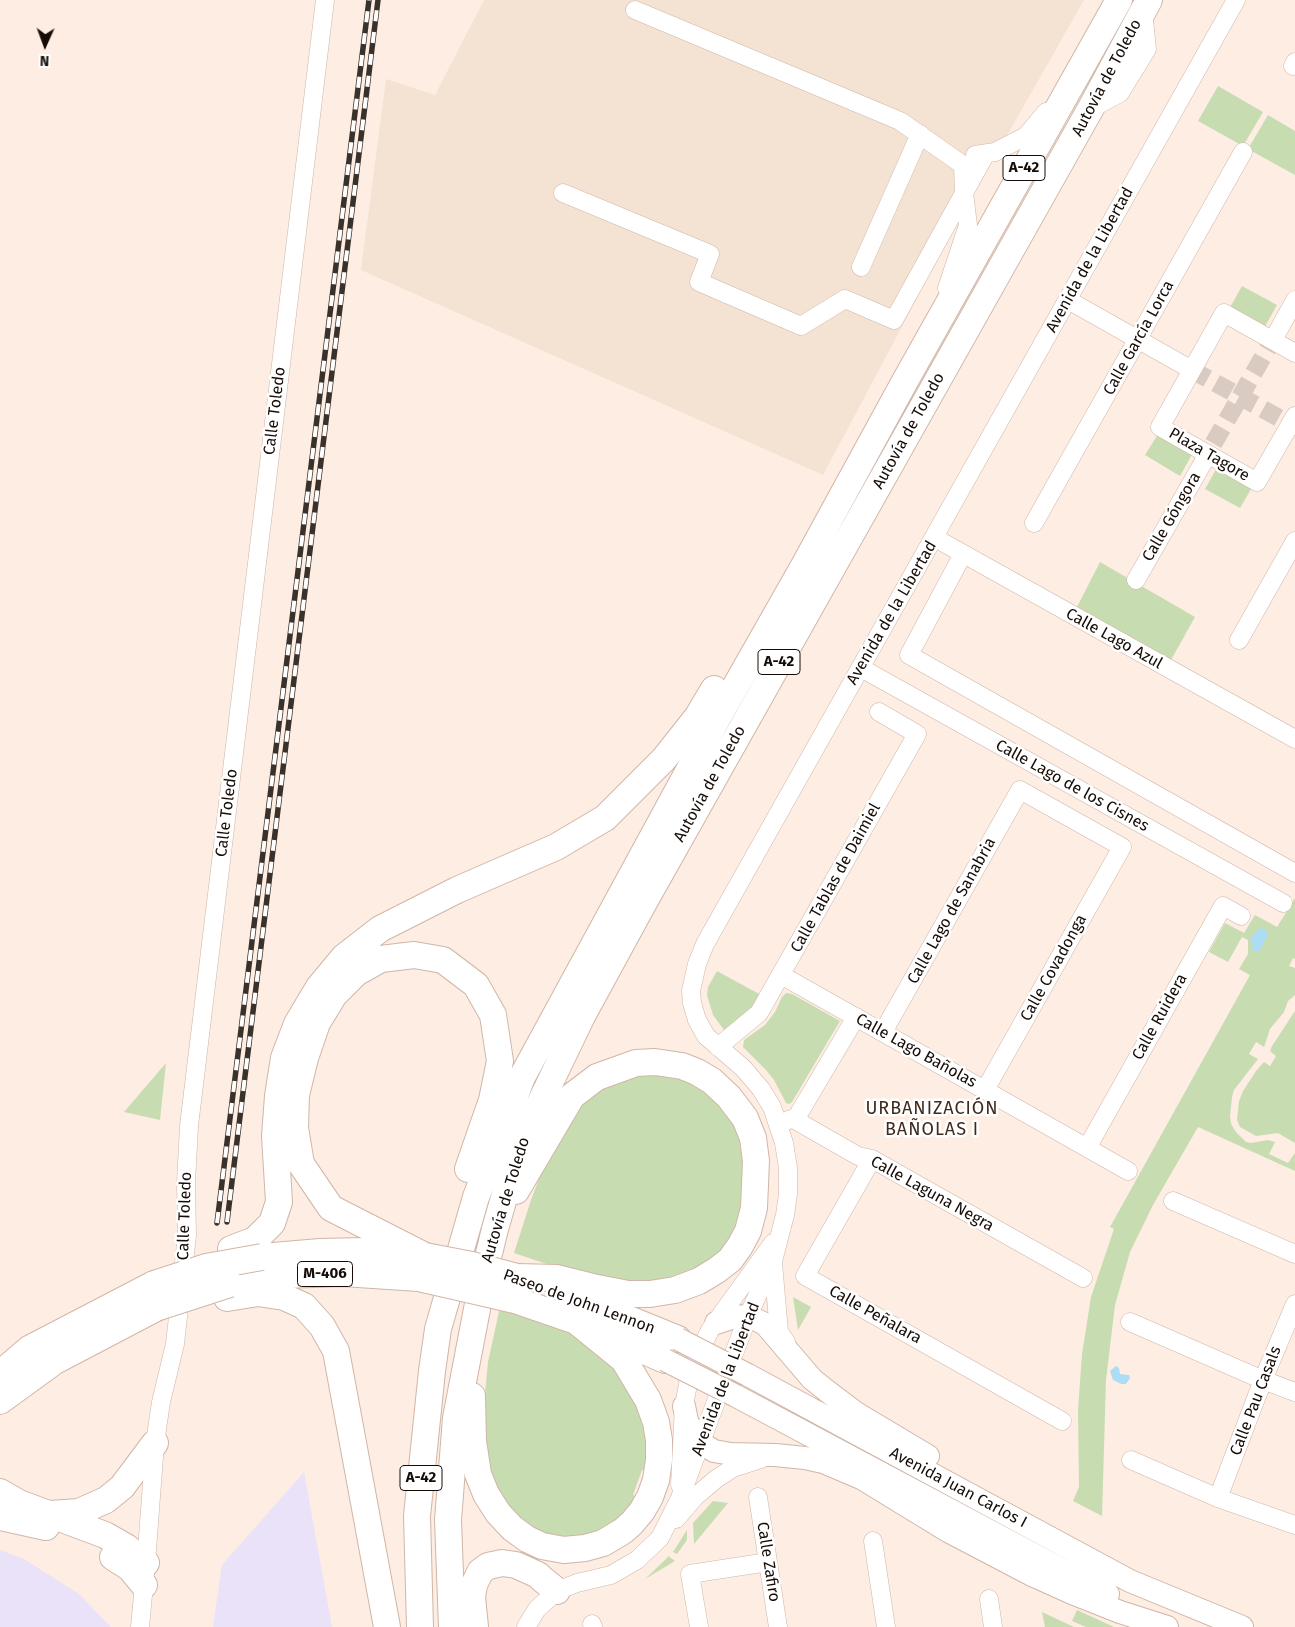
<!DOCTYPE html>
<html>
<head>
<meta charset="utf-8">
<style>
	body { margin:0 }
	#map { position:relative; width:1295px; height:1627px; overflow:hidden; background:#fdede3; font-family:"Fira Sans",sans-serif }
	canvas { display:block }
	.north { position:absolute; left:20px; top:20px; width:50px; height:50px; -webkit-text-stroke:4px #fff; paint-order:stroke; rotate:182deg; font-size:14px; font-weight:700; line-height:20px; text-align:center; color:#150c07 }
	.north::after { content:''; display:block; margin:auto; width:18px; height:22px; background:#150c07; clip-path:polygon(50% 0,100% 100%,50% 72%,0 100%) }
</style>
</head>
<body>
<div id="map">
<canvas width="1295" height="1627"></canvas>
<div class="north">N</div>
</div>
<script>
const g = document.querySelector('canvas').getContext('2d');
g.lineJoin = 'round';
function paint(path, color) {
  g.fillStyle = color;
  g.fill(path, 'evenodd');
}
function toPath(rows) {
  const path = new Path2D();
  for (const r of rows) {
    path.moveTo(r[0], r[1]);
    for (let i = 2; i < r.length; i += 2) path.lineTo(r[i], r[i + 1]);
  }
  return path;
}
function strokePath(path, color, width, dash) {
  g.strokeStyle = color;
  g.lineWidth = width;
  g.lineCap = dash ? 'butt' : 'round';
  g.setLineDash(dash || []);
  g.stroke(path);
}
function write(font, color, halo, rows, align = 'center') {
  g.font = font + ' "Fira Sans",sans-serif';
  g.lineWidth = 5;
  g.setLineDash([]);
  g.textBaseline = 'middle';
  g.strokeStyle = halo;
  g.fillStyle = color;
  for (const [text, x, y, turn = 0] of rows) {
    g.save();
    g.translate(x, y);
    g.rotate((+turn || 0) * Math.PI / 180);
    g.textAlign = isNaN(turn) ? turn : align;
    if (halo) g.strokeText(text, 0, 0);
    g.fillText(text, 0, 0);
    g.restore();
  }
}
paint(toPath([
	[484,0,1084,0,955,227,823,475,361,270,386,79,435,95]
]), '#f4e3d2');
paint(toPath([
	[304,1472,332,1627,213,1627,222,1565],
	[0,1550,24,1559,79,1594,111,1627,0,1627]
]), '#eae2f8');
paint(toPath([
	[1218,86,1263,112,1243,146,1198,121],
	[1268,115,1295,131,1295,175,1248,149],
	[1242,286,1277,305,1263,330,1228,311],
	[1160,431,1194,451,1180,476,1145,455],
	[1219,464,1254,484,1240,508,1205,489],
	[1100,562,1195,617,1171,660,1077,607],
	[1295,898,1295,959,1293,958,1289,966,1295,968,1295,995,1288,1001,1284,1012,1270,1029,1264,1047,1256,1042,1249,1054,1258,1059,1234,1090,1232,1097,1230,1116,1231,1124,1236,1132,1246,1142,1251,1143,1268,1140,1275,1142,1269,1154,1288,1163,1295,1153,1295,1171,1198,1127,1153,1205,1130,1252,1115,1305,1106,1380,1102,1516,1073,1501,1079,1487,1078,1410,1082,1354,1091,1297,1114,1229,1110,1227,1250,975,1239,969,1248,954,1248,940,1242,937,1228,962,1209,952,1225,923,1244,933,1255,915,1277,927],
	[717,971,761,995,750,1009,724,1030,713,1015,707,995,708,987],
	[786,993,792,994,840,1021,792,1102,789,1104,786,1103,774,1080,766,1070,743,1047,744,1040,765,1025,775,1012,782,997],
	[1295,1011,1295,1143,1278,1133,1256,1136,1240,1127,1237,1120,1239,1101,1243,1091,1256,1071,1264,1062,1270,1066,1276,1056,1270,1051,1272,1046],
	[166,1063,160,1120,124,1112],
	[636,1073,675,1075,715,1094,740,1131,747,1168,746,1211,720,1259,659,1286,597,1281,514,1253,531,1200,548,1155,584,1098],
	[793,1297,811,1307,798,1330],
	[500,1307,577,1335,624,1377,647,1427,648,1473,642,1470,633,1495,639,1497,612,1529,565,1542,518,1522,487,1471,483,1418,485,1393,488,1362],
	[713,1501,728,1503,694,1544,693,1523],
	[687,1530,687,1540,677,1554,673,1552],
	[668,1556,675,1561,645,1579,667,1558],
	[1077,1610,1114,1627,1086,1627,1072,1621],
	[1042,1612,1074,1627,1045,1627]
]), '#c8dcb1');
paint(toPath([
	[1262,928,1266,930,1268,934,1260,950,1255,952,1252,948,1253,944,1250,941,1255,932],
	[1116,1366,1119,1368,1120,1374,1129,1375,1130,1378,1126,1384,1121,1384,1113,1380,1110,1371]
]), '#addcf5');
strokePath(toPath([
	[1192,370,1290,424],
	[1200,467,1280,327]
]), '#dacbc2', 18, [18, 9]);
const minor = toPath([
	[635,10,900,121,963,165,964,193,968,225,947,288],
	[1293,66,1295,62],
	[1092,108,1120,93,1147,49,1143,11],
	[975,155,995,152,1026,136,1046,112],
	[563,193,710,254,699,282,801,326,845,299,894,320,985,155],
	[861,267,920,134],
	[1068,300,1192,370],
	[1273,340,1295,300],
	[1295,353,1224,313,1160,427,1257,482,1295,416],
	[1034,523,1243,152],
	[935,538,1295,739],
	[963,554,909,655,1295,873],
	[1136,580,1208,454],
	[1239,640,1295,541],
	[861,668,1283,903],
	[781,975,1128,1171],
	[883,1032,1020,790,1122,847,985,1090],
	[718,1047,759,1013,917,734,879,712],
	[795,1120,856,1017],
	[779,1124,791,1119,795,1120,858,1156,872,1159,1083,1278],
	[1087,1148,1223,906,1241,916],
	[872,1159,805,1276,1062,1421],
	[1173,1201,1295,1254],
	[773,1263,779,1332,786,1342],
	[1130,1322,1263,1380,1295,1392],
	[1131,1460,1218,1498,1295,1525],
	[680,1485,684,1406,688,1384,696,1359,710,1330,773,1243],
	[758,1497,778,1627],
	[1218,1498,1263,1380,1295,1304],
	[676,1519,695,1497,716,1479,733,1468,761,1459],
	[873,1541,886,1627],
	[989,1599,993,1627],
	[592,1624,593,1627],
	[140,1627,146,1563,155,1443,161,1402,175,1344,187,1235,186,1183,189,1126,325,0],
	[526,1627,537,1609,557,1591,577,1583,611,1575,637,1560,660,1538,680,1498,748,1316,773,1261,785,1215,788,1194,788,1168,784,1143,772,1107,761,1089,743,1068,706,1036,697,1020,692,1003,691,991,697,964,705,944,1236,0],
	[699,1627,690,1574,768,1562]
]);
const major = toPath([
	[716,1323,734,1317,748,1316,765,1324,812,1379,827,1391,856,1413,928,1456],
	[748,1375,1130,1581,1242,1627],
	[736,1396,1108,1594],
	[684,1406,687,1421,693,1433,701,1443,714,1451,731,1454,775,1455,805,1458,823,1462,863,1479,948,1531,1032,1575,1072,1593,1120,1612,1167,1627]
]);
const highway = toPath([
	[516,1191,572,1096,597,1077,636,1063,655,1062,682,1066,697,1072,712,1081,729,1097,745,1118,753,1138,756,1161,754,1208,748,1231,740,1246,730,1260,717,1270,699,1281,675,1290,650,1294,628,1294,597,1288,557,1278,517,1277],
	[231,1249,255,1240,272,1223,279,1202,275,1136,278,1096,284,1058,297,1024,319,987,344,957,380,929,457,890,556,847,605,818,664,759,698,716,714,689],
	[425,1256,331,1208,301,1164,295,1128,296,1095,305,1058,317,1023,334,995,356,973,381,959,414,955,443,960,476,985,493,1015,500,1061,492,1100,468,1169],
	[262,1257,320,1252,365,1251,410,1255],
	[238,1283,283,1275,343,1273,419,1278],
	[572,1296,678,1339],
	[227,1298,258,1293,284,1297,304,1306,322,1326,336,1351,387,1627],
	[515,1300,576,1321,665,1360],
	[0,1374,29,1349,154,1284],
	[472,1396,473,1441,478,1474,486,1494,498,1513,512,1528,527,1539,542,1546,564,1550,585,1548,603,1543,623,1531,632,1523,642,1511,650,1497,656,1480,659,1460,659,1440,656,1422,648,1400,624,1360,576,1321],
	[0,1401,55,1361,156,1308],
	[0,1492,19,1503,105,1535,126,1547,146,1563],
	[50,1514,79,1512,106,1500,122,1487,155,1443],
	[0,1517,46,1527],
	[113,1557,130,1568,144,1585],
	[420,1627,417,1516,432,1371,438,1329,476,1197,522,1077,718,717,805,564,905,381,1119,0],
	[452,1627,448,1520,456,1418,483,1278,495,1229,518,1149,582,1016,643,904,1091,108,1149,0],
	[475,1627,472,1597,474,1585,480,1572,488,1566,502,1563,516,1565,538,1575,542,1579,557,1591]
]);
strokePath(minor, '#d0b6a7', 19);
strokePath(major, '#d0b6a7', 24);
strokePath(highway, '#d0b6a7', 28);
strokePath(minor, '#fff', 18);
strokePath(major, '#fff', 22);
strokePath(highway, '#fff', 26);
const rail = toPath([
	[227,1222,378,0],
	[217,1223,369,0]
]);
strokePath(rail, '#3b312b', 5.5);
strokePath(rail, '#fff', 4, [11]);
const majorBridge = toPath([
	[678,1339,748,1375],
	[665,1360,736,1396]
]);
const highwayBridge = toPath([
	[425,1256,472,1265,517,1277],
	[419,1278,515,1300],
	[154,1284,206,1267,262,1257],
	[156,1308,230,1284]
]);
strokePath(majorBridge, '#d0b6a7', 24, []);
strokePath(highwayBridge, '#d0b6a7', 28, []);
strokePath(majorBridge, '#fff', 22);
strokePath(highwayBridge, '#fff', 26);
for (const [x, y, w] of [
	[1024,168,42],
	[779,662,42],
	[325,1274,55],
	[421,1478,42]
]) {
  const box = new Path2D();
  box.roundRect(x - w / 2, y - 12.5, w, 25, 4);
  g.fillStyle = '#fff';
  g.fill(box);
  strokePath(box, '#150c07', 1);
}
write('bold 15px', '#150c07', null, [
	["A-42",1024,168],
	["A-42",779,662],
	["M-406",325,1274],
	["A-42",421,1478]
]);
write('16px', '#150c07', '#fff', [
	["Autovía de Toledo",1107,78,-62],
	["Avenida de la Libertad",1090,260,-61],
	["Calle García Lorca",1139,338,-61],
	["Calle Toledo",275,411,-83],
	["Autovía de Toledo",909,431,-61],
	["Plaza Tagore",1209,455,30],
	["Calle Góngora",1172,517,-60],
	["Avenida de la Libertad",892,613,-60],
	["Calle Lago Azul",1114,639,29],
	["Autovía de Toledo",710,784,-61],
	["Calle Lago de los Cisnes",1072,786,29],
	["Calle Toledo",227,813,-83],
	["Calle Tablas de Daimiel",836,878,-61],
	["Calle Lago de Sanabria",952,911,-61],
	["Calle Covadonga",1054,968,-61],
	["Calle Ruidera",1160,1017,-61],
	["Calle Lago Bañolas",916,1051,29],
	["Calle Laguna Negra",932,1194,29],
	["Autovía de Toledo",506,1200,-73],
	["Calle Toledo",185,1216,-88],
	["Paseo de John Lennon",579,1302,20],
	["Calle Peñalara",875,1315,29],
	["Avenida de la Libertad",726,1379,-69],
	["Calle Pau Casals",1256,1401,-69],
	["Avenida Juan Carlos I",958,1488,28],
	["Calle Zafiro",768,1562,81]
]);
g.letterSpacing = '1px';
write('18px', '#3f2a1d', '#fff', [
	["URBANIZACIÓN",932,1109],
	["BAÑOLAS I",932,1130]
]);
g.letterSpacing = '0px';
</script>
</body>
</html>
